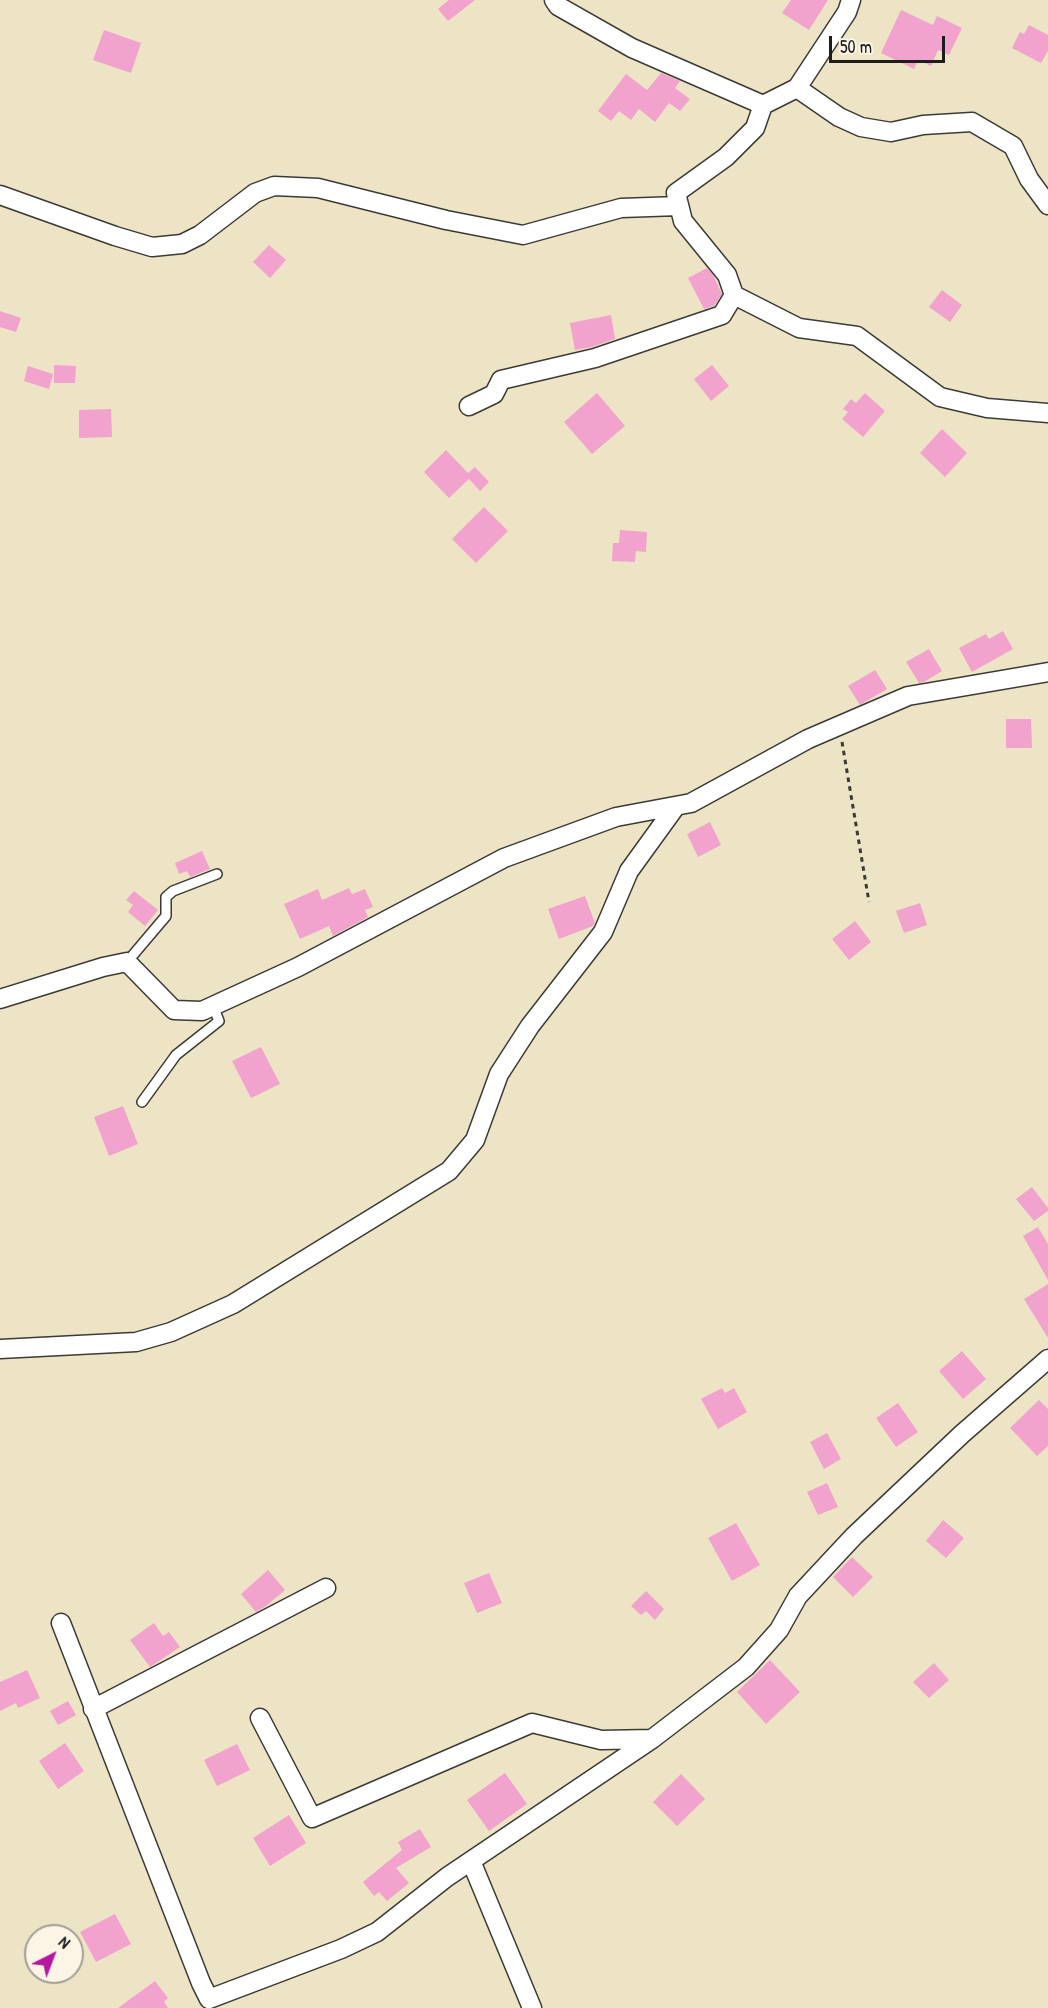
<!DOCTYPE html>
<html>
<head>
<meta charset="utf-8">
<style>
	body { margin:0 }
	#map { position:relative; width:1048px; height:2008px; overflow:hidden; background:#ede4c5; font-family:"Patrick Hand",sans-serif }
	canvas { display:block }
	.north { position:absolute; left:24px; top:1924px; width:60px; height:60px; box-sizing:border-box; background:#fcf5e5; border:2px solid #a29e95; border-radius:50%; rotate:42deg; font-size:16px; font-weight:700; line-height:24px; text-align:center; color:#1c1c1c }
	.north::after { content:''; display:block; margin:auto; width:21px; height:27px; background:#b5179e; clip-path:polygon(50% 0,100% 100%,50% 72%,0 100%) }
	.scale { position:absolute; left:829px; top:36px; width:116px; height:27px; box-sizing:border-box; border:3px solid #1c1c1c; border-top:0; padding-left:8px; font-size:18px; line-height:21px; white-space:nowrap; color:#1c1c1c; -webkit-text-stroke:4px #fcf5e5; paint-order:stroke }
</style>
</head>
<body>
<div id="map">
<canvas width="1048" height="2008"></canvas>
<div class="north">N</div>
<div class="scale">50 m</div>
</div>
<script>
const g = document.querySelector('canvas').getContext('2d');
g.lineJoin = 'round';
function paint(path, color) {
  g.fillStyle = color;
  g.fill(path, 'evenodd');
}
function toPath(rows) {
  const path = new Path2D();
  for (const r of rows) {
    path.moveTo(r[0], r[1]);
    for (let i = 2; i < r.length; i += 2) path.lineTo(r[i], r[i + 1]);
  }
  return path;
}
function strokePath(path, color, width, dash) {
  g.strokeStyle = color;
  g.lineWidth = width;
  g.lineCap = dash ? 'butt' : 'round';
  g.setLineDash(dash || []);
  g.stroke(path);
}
paint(toPath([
	[449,0,475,0,448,21,438,9],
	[791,0,828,0,809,30,782,13],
	[901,10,933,25,937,16,962,28,949,55,938,50,931,66,918,60,914,69,881,53],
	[1029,25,1048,35,1048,51,1041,63,1012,48,1020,32,1024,34],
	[104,30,141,43,131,73,93,60],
	[661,73,680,81,675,88,690,99,680,111,669,103,655,122,639,109,631,120,619,111,611,121,598,111,626,74,647,90],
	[269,245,286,260,270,278,253,262],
	[707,268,713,275,722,294,714,306,704,309,688,278],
	[942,290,962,305,950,322,929,307],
	[0,311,21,318,16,332,0,327],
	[611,315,615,339,592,347,575,350,570,323],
	[54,365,76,366,75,383,54,383],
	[712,365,729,386,711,401,694,379],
	[28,366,53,374,49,389,24,381],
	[597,393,625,426,592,454,564,422],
	[865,393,885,411,863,437,842,419,848,412,843,409,851,399,856,403],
	[111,409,112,437,79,438,79,410],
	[942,429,967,453,945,477,920,453],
	[446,450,468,473,475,467,489,482,480,491,469,479,449,498,424,472],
	[484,507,508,531,476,563,452,539],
	[620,530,647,532,646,552,636,551,635,562,612,561,613,543,619,543],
	[1003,631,1013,649,972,672,959,648,986,634,989,639],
	[929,649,942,671,924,682,919,683,906,662],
	[875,670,887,689,860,705,848,686],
	[1006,719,1031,719,1032,748,1006,748],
	[710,822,721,845,698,857,687,834],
	[202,851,210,869,190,877,187,871,179,874,175,863],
	[349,888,352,894,365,889,373,907,365,910,368,917,333,936,329,926,300,939,284,904,318,889,322,900],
	[134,891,158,910,145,926,128,912,133,905,126,900],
	[585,896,595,923,593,926,559,939,548,909],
	[920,903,927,925,904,933,896,911],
	[855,921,871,942,849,960,832,939],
	[261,1047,280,1084,251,1098,232,1061],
	[123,1106,138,1144,109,1156,94,1117],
	[1032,1187,1048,1208,1048,1211,1034,1221,1016,1199],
	[1038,1227,1048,1244,1048,1280,1023,1236],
	[1048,1284,1048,1338,1024,1299],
	[962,1351,986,1379,963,1399,939,1371],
	[722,1388,725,1393,734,1388,747,1412,718,1429,701,1399],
	[1039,1400,1048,1409,1048,1446,1037,1456,1010,1428],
	[898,1403,918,1432,896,1447,876,1418],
	[827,1433,841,1459,824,1469,810,1442],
	[827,1483,838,1507,818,1515,807,1492],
	[943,1520,964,1538,946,1558,926,1541],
	[736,1523,760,1565,732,1581,708,1538],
	[852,1557,873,1577,853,1597,833,1577],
	[268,1570,285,1590,266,1606,256,1612,241,1594],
	[489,1573,502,1603,477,1613,464,1583],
	[646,1591,664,1609,655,1620,646,1611,641,1615,631,1606],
	[154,1623,163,1636,169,1632,180,1647,150,1667,130,1640],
	[770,1660,800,1692,766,1724,737,1692],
	[934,1663,949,1680,929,1698,913,1682],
	[27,1670,40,1698,18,1708,16,1703,0,1711,0,1682],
	[68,1701,76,1715,58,1725,50,1711],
	[65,1743,84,1771,58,1789,39,1761],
	[237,1744,250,1770,217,1786,204,1760],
	[505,1773,527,1804,489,1831,467,1800],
	[681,1774,705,1799,677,1826,653,1802],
	[289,1815,306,1843,270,1866,253,1838],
	[420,1829,431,1847,396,1868,409,1883,387,1901,379,1892,374,1896,363,1882,402,1850,398,1842],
	[115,1914,131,1944,96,1962,80,1932],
	[155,1981,168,1998,164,2002,168,2008,118,2008]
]), '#f1a3cd');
const lane = toPath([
	[127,962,166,916,166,897,173,891,217,874],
	[142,1102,176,1055,219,1021,213,1006]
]);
const street = toPath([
	[797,88,839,117,861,127,891,132,923,125,972,122,1013,146,1029,179,1048,205],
	[763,105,797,88,847,12,851,0],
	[0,195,115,236,152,247,182,244,200,235,255,193,274,186,318,188,446,220,523,235,621,208,679,206],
	[734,295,799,328,857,336,940,397,987,408,1048,413],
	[469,406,494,394,501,380,595,358,722,315,734,295,727,275,683,221,676,193,726,157,755,128,763,105,632,48,558,6,554,0],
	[0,999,103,967,127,962,174,1010,202,1011,298,967,504,858,616,817,691,803,808,739,908,696,1048,672],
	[0,1349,136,1342,171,1332,233,1304,449,1171,475,1140,499,1074,530,1026,603,932,629,871,676,806],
	[61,1623,201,1983,209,1999,341,1949,377,1932,447,1877,652,1739,746,1667,779,1630,798,1596,854,1536,962,1434,1048,1359],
	[93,1709,326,1588],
	[260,1718,312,1818,532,1723,601,1740,652,1739],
	[471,1861,532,2008]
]);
strokePath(lane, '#3b3a35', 12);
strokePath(street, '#3b3a35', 21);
strokePath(toPath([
	[842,742,869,902]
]), '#3b3a35', 3, [4.5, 4.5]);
strokePath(lane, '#fff', 9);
strokePath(street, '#fff', 18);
</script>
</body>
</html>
